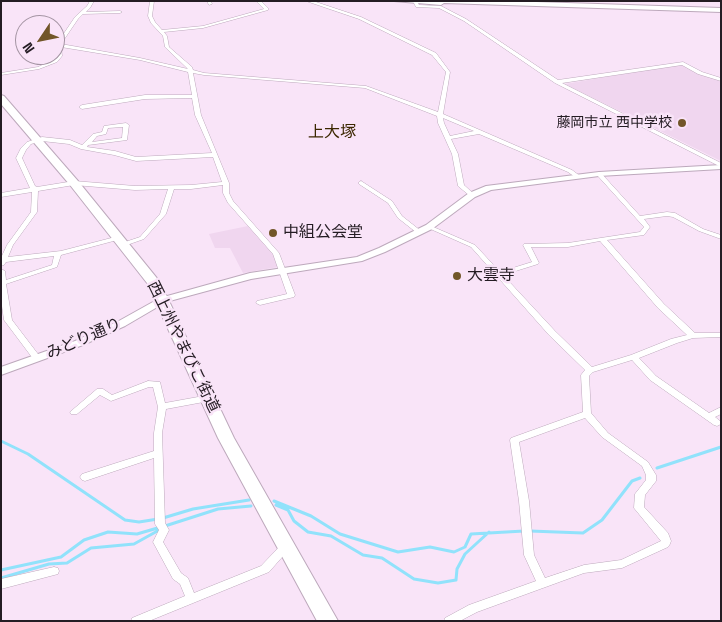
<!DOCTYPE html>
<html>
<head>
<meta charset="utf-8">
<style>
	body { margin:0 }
	#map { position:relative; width:722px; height:622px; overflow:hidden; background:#f9e4f8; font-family:"Space Grotesk",sans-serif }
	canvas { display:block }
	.frame { position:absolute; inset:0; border:2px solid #241c23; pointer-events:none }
	.north { position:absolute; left:15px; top:15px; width:50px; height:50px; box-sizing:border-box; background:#f9e4f8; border:1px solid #a494a3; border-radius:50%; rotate:236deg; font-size:14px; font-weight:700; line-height:20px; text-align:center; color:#241c23 }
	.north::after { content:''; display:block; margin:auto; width:18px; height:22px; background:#725629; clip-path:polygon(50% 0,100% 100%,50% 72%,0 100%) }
</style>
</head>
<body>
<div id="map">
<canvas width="722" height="622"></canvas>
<div class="frame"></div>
<div class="north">N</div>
</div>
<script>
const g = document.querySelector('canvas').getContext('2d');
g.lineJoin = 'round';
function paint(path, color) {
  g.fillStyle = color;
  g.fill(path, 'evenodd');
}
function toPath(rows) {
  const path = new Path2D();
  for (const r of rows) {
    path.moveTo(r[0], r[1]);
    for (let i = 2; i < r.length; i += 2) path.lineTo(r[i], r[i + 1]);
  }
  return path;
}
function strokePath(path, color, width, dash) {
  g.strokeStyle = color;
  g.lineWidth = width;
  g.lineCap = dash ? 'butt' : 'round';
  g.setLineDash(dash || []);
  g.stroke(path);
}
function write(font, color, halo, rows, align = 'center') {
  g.font = font + ' "Space Grotesk","Noto Sans JP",sans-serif';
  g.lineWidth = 5;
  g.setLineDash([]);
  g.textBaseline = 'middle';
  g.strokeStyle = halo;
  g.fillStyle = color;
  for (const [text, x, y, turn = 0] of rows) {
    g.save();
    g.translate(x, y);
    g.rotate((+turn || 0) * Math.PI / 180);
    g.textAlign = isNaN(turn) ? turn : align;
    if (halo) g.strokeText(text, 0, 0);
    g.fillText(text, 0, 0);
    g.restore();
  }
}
paint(toPath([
	[681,64,721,81,721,161,565,84],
	[248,226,272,252,278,267,243,273,230,248,215,248,209,234]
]), '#f0d6ef');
strokePath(toPath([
	[1,441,28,454,125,520,139,522,158,519],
	[657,468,721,447],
	[274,501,311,516,340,534,398,552,430,547,454,552,465,547,471,534,524,531],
	[276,505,288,510,294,521,308,532,331,536,363,555,382,558,414,579,438,583,456,580,457,569,465,554,489,532],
	[163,518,193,509,249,500],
	[165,526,218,509,251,506],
	[530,531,583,533,602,520,632,481,640,478],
	[1,570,61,557,84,540,108,532,137,534,161,527],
	[1,578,49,564,67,563,91,548,134,544,161,529]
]), '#91e2fb', 3);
const minor = toPath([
	[90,1,94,1,90,8,86,12,120,11,122,12,120,13,83,14,78,19,61,44,140,58,188,69,165,47,163,36,151,23,148,16,150,1,154,1,152,16,155,22,162,30,203,26,264,9,256,1,261,1,268,8,268,10,203,28,164,32,167,36,169,47,192,67,193,70,204,73,366,86,438,112,446,72,432,55,359,19,306,1,313,1,361,17,436,53,450,72,443,114,572,170,580,176,577,178,575,177,568,172,479,134,451,139,458,154,464,185,475,195,472,197,470,196,458,186,452,154,438,123,437,116,365,88,204,75,193,73,201,115,229,183,229,193,233,201,279,253,295,295,294,297,260,305,256,303,257,301,287,294,273,254,228,203,223,193,223,185,191,189,174,189,166,214,144,239,124,246,122,245,121,244,122,243,140,237,160,214,168,189,135,190,74,185,38,191,37,212,13,245,8,257,61,251,119,236,122,238,121,239,61,255,57,267,6,284,12,320,41,358,40,360,34,360,4,320,1,299,1,269,5,271,6,280,52,265,54,256,6,262,4,265,1,266,1,258,7,245,31,212,32,192,1,197,1,193,30,188,16,158,21,148,27,142,42,137,70,140,82,145,93,134,102,132,104,126,126,123,129,125,127,140,88,145,87,147,115,151,136,157,212,153,195,115,192,98,145,99,82,109,79,107,82,105,145,95,192,95,188,72,140,60,61,47,62,56,57,62,39,69,1,75,1,73,38,67,53,60,58,56,56,45,75,17,87,6,90,1],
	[443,118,474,131,450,136,444,123,443,118],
	[123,127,122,138,92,142,97,136,106,134,108,128,123,127],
	[42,141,69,144,81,149,114,155,136,161,213,157,222,182,191,185,135,186,74,181,37,187,35,186,22,158,26,150,31,144,42,141],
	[207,1,211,1,212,4,209,5,207,1],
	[413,1,417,1,419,5,441,6,466,19,558,80,683,62,702,72,721,78,721,81,698,74,682,65,562,83,721,163,721,167,555,83,464,21,439,8,416,7,413,1],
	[599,172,601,173,640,216,667,212,675,213,703,229,721,235,721,239,699,231,673,217,667,216,644,219,650,227,644,235,607,240,664,304,695,333,721,333,721,337,693,338,677,343,639,358,656,376,709,413,721,407,721,414,715,417,720,421,721,424,717,426,714,425,650,380,632,360,593,372,589,376,591,413,608,433,648,462,656,475,656,481,645,495,644,507,668,533,671,541,670,544,668,547,622,568,584,573,477,612,460,621,444,621,445,618,469,605,536,581,524,555,519,501,510,440,511,438,583,412,581,375,585,370,549,335,471,247,426,227,427,226,431,226,475,245,500,272,532,262,523,245,524,244,568,243,640,232,644,227,597,175,596,174,599,172],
	[600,241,658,308,687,335,671,339,631,355,592,367,555,331,503,275,538,264,539,263,531,247,568,247,600,241],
	[585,418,602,437,642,466,646,475,646,480,635,494,634,508,661,541,621,560,584,565,545,578,534,555,529,501,519,442,585,418],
	[361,181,392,201,402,216,421,231,422,232,421,233,417,233,398,218,388,203,359,184,359,182,361,181],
	[148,381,160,382,165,403,209,395,212,396,213,398,212,400,209,401,166,409,162,433,165,523,169,530,163,542,181,573,188,578,194,593,261,566,282,544,286,543,290,544,291,547,269,572,149,621,131,621,132,618,185,596,180,584,173,579,153,542,159,530,155,524,154,458,85,481,82,480,80,477,82,474,154,451,154,433,158,407,153,387,149,387,111,401,100,395,77,414,71,414,70,412,97,389,103,389,112,395,148,381],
	[54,567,58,568,59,571,58,574,1,589,1,579,54,567]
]);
const tertiary = toPath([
	[721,165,721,169,599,176,491,190,475,197,432,229,385,252,362,261,251,279,166,302,125,326,83,345,1,375,1,367,75,341,117,322,160,298,250,273,357,257,379,248,426,225,469,193,486,186,599,172,721,165]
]);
const primary = toPath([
	[394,1,505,1,721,8,721,12,444,3,441,5,394,1]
]);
const trunk = toPath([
	[1,95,4,96,78,181,160,282,234,438,338,621,317,621,218,438,147,283,70,185,1,104,1,95]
]);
strokePath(minor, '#bda9bc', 1);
strokePath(tertiary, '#bda9bc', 2);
strokePath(primary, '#bda9bc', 2);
strokePath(trunk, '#bda9bc', 2);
paint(minor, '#fff');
paint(tertiary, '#fff');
paint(primary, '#fff');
paint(trunk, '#fff');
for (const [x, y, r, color] of [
	[682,123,5,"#725629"],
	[273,233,5,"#725629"],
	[457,276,5,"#725629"]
]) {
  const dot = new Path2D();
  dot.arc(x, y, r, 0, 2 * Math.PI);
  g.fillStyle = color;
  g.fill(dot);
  strokePath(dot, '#f9e4f8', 2);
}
write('14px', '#241c23', '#f9e4f8', [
	["藤岡市立 西中学校",672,123]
], 'right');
write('16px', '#3c2701', '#f9e4f8', [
	["上大塚",332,133]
]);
write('16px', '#241c23', '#f9e4f8', [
	["中組公会堂",283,233],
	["大雲寺",467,276]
], 'left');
write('16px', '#241c23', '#f9e4f8', [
	["みどり通り",84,339,-23],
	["西上州やまびこ街道",183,347,64]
]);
</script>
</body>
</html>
